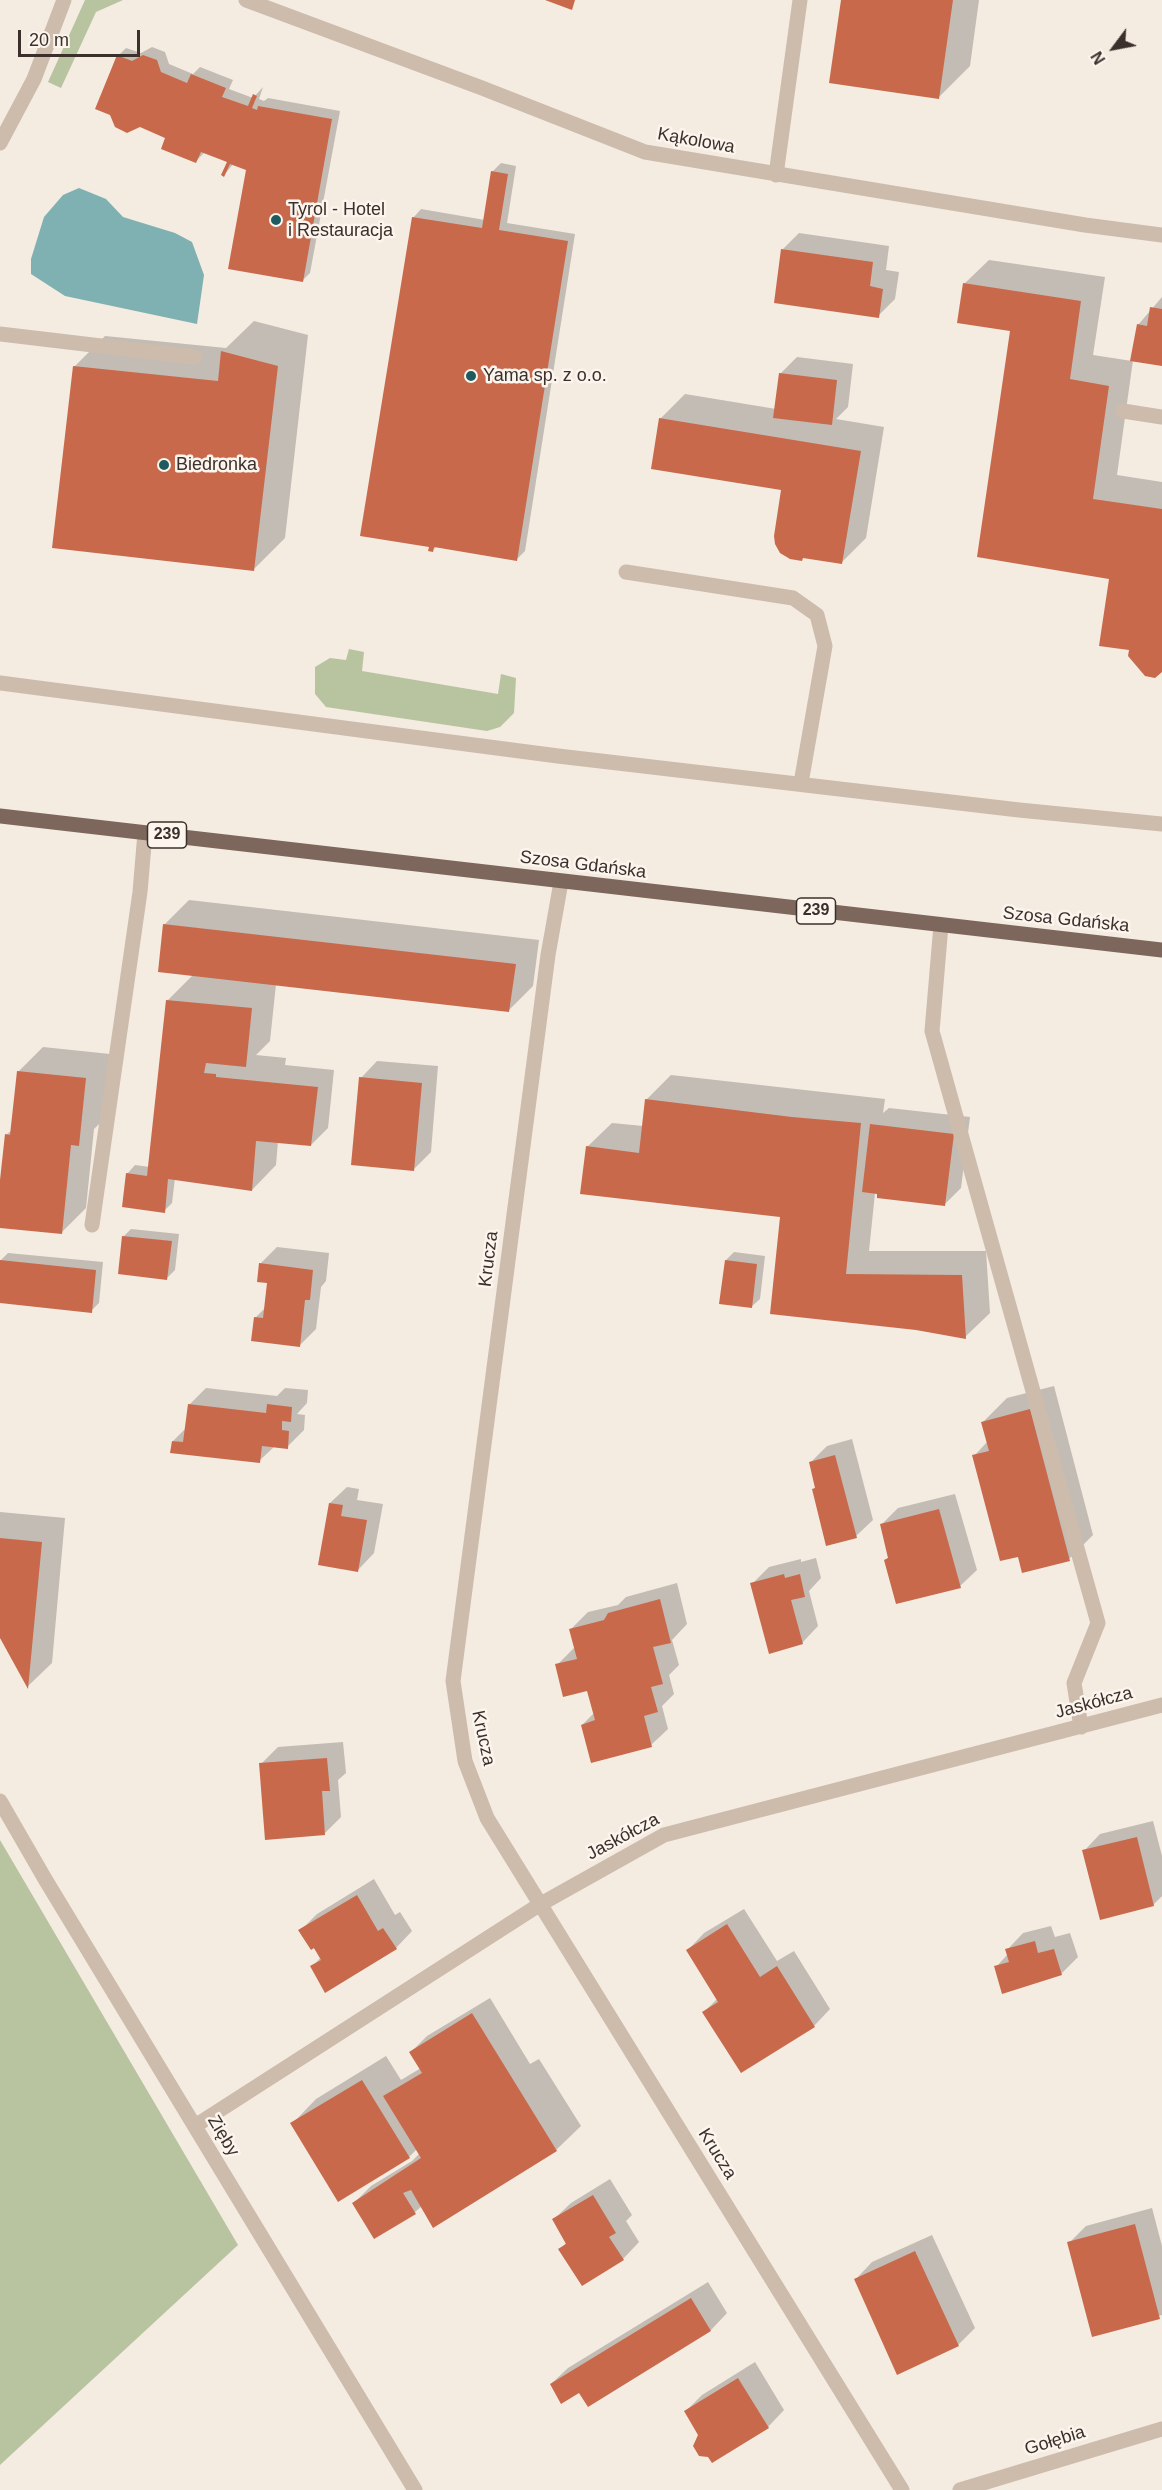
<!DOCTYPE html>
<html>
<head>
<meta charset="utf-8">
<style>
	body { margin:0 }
	#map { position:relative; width:1162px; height:2490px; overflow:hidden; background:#f4ebe1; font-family:Arial,sans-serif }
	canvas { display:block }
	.north { position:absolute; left:1084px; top:18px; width:60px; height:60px; -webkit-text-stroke:4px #fbf5ee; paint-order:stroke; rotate:238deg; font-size:16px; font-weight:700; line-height:24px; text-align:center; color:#3b302b }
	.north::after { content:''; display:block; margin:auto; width:21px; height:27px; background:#3b302b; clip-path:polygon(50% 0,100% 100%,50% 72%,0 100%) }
	.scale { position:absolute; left:18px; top:30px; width:122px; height:27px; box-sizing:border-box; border:3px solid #3b302b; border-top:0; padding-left:8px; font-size:18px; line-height:21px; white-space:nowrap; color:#3b302b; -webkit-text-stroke:4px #fbf5ee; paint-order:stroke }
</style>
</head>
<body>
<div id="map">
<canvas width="1162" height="2490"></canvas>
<div class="north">N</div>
<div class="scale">20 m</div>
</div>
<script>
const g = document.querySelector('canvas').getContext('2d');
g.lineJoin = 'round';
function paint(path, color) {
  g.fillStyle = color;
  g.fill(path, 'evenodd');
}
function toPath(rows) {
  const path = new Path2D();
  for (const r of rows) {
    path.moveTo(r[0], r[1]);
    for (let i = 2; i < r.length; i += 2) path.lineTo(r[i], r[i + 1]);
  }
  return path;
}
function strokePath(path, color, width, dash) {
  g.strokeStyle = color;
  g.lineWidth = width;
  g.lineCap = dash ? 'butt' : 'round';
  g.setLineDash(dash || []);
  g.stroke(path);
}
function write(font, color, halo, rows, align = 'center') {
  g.font = font + ' Arial,sans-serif';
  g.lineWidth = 5;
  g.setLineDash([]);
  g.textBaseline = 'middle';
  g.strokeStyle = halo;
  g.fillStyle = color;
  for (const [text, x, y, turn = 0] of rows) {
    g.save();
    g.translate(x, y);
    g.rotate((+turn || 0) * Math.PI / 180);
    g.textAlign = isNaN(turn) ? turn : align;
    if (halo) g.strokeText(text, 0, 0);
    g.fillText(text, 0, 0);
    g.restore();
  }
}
paint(toPath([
	[85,0,123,0,96,12,61,88,48,82],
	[349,649,364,652,362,671,498,694,501,674,516,678,514,713,500,727,487,731,326,707,315,694,315,667,330,658,346,660],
	[0,1840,238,2245,0,2465]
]), '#b8c4a0');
paint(toPath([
	[79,188,106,199,123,217,175,233,192,242,204,275,197,324,65,296,31,274,31,259,44,217,63,195]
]), '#7fb0b2');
paint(toPath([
	[843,0,979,0,970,66,938,98],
	[152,47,165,52,169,64,193,74,200,67,233,80,229,89,253,98,263,87,259,99,264,101,268,98,340,111,310,273,302,281,248,170,234,163,224,175,229,161,204,153,196,161,167,137,118,56,126,48,141,53],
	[501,163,516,166,507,223,575,234,525,551,517,559,437,546,433,550,413,218,421,209,485,220,493,171],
	[799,233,889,246,886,270,899,272,895,299,878,316,783,249],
	[989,260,1105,277,1093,355,1132,361,1138,325,1162,297,1162,365,1133,360,1117,475,1162,482,1162,671,1130,649,1111,577,1012,329,964,284],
	[254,321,308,335,285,538,254,569,74,367,105,336,226,348],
	[797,357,853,364,848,407,836,419,884,427,866,538,842,562,805,556,802,559,783,489,660,419,685,394,776,409,780,374],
	[189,900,539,940,533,986,508,1011,276,984,270,1041,256,1055,286,1058,285,1065,334,1070,328,1128,311,1145,278,1141,276,1165,252,1190,175,1178,172,1203,164,1211,127,1174,135,1165,150,1167,167,1001,194,974,164,925],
	[43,1047,110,1054,103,1120,94,1129,86,1208,61,1233,0,1226,0,1194,6,1135,12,1130,18,1072],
	[377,1061,438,1066,431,1152,414,1169,361,1078],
	[671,1075,885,1099,883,1113,889,1108,970,1117,961,1188,944,1205,875,1193,869,1251,986,1251,990,1313,965,1337,916,1329,771,1313,782,1216,587,1147,612,1123,643,1126,646,1100],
	[131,1229,179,1234,175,1270,167,1278,123,1237],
	[277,1247,329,1253,326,1281,321,1287,316,1329,299,1346,255,1318,265,1308,268,1282,260,1264],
	[734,1252,765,1256,760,1299,751,1307,726,1260],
	[8,1253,103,1262,99,1303,91,1311,0,1302,0,1261],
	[1054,1386,1093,1535,1069,1559,1019,1555,974,1456,988,1441,983,1422,1007,1398],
	[206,1388,277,1396,285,1388,308,1390,307,1403,297,1414,305,1415,304,1430,287,1447,275,1446,259,1461,173,1441,186,1428,189,1405],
	[852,1439,873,1520,856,1536,813,1490,816,1487,811,1462,827,1446],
	[347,1487,359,1489,357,1500,383,1504,374,1553,358,1570,330,1503],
	[955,1494,977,1570,960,1586,886,1560,889,1557,881,1525,898,1508],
	[0,1512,65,1518,52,1663,28,1686,0,1635],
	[816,1558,821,1578,809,1591,818,1626,802,1643,752,1584,769,1567,801,1559,801,1562],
	[677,1583,687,1624,672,1640,679,1665,669,1675,674,1694,662,1706,668,1729,651,1745,582,1725,594,1713,588,1689,557,1665,575,1647,571,1629,588,1612,618,1605,626,1597],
	[343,1742,346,1773,338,1780,341,1817,324,1834,261,1764,278,1747],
	[1153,1821,1162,1856,1162,1896,1153,1905,1084,1851,1100,1834],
	[374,1879,395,1915,400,1912,412,1931,396,1948,312,1967,321,1957,300,1931,317,1914],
	[744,1909,777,1961,794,1951,830,2009,814,2026,704,2012,718,1998,688,1950,704,1933],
	[1051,1926,1055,1937,1070,1933,1078,1957,1061,1974,996,1967,1008,1954,1007,1950,1023,1933],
	[490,1998,530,2064,539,2059,581,2126,556,2150,422,2206,415,2212,375,2237,354,2203,371,2186,412,2161,420,2153,417,2149,409,2157,292,2124,316,2099,386,2056,401,2080,421,2068,411,2052,427,2036],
	[610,2179,632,2215,626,2221,639,2242,623,2259,560,2249,567,2242,554,2219,571,2203],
	[1152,2208,1162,2246,1162,2315,1093,2335,1069,2243,1086,2226],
	[932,2235,975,2328,958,2345,856,2279,872,2262],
	[708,2282,727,2313,711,2330,588,2405,579,2391,551,2384,568,2368],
	[755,2362,784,2410,768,2427,699,2434,686,2411,702,2395]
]), '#0003');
paint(toPath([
	[545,0,575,0,572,10],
	[841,0,953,0,939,99,829,83],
	[117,55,132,61,143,55,157,60,161,72,187,83,191,74,226,88,222,97,248,106,253,94,257,96,252,108,257,110,258,106,332,119,303,282,228,269,246,170,230,164,224,177,221,175,227,162,201,152,196,163,161,149,165,138,140,127,127,133,115,127,110,115,95,109],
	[491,171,508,174,499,230,568,241,517,561,434,547,433,552,428,551,429,547,360,536,412,217,482,228],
	[781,249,873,262,870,286,883,289,879,318,774,303],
	[963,283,1081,301,1070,379,1109,386,1093,499,1162,509,1162,672,1155,678,1145,676,1128,656,1129,650,1099,646,1109,579,977,557,1010,331,957,323],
	[1150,307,1162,309,1162,366,1130,361,1137,324,1147,326],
	[221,351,278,366,254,571,52,548,73,366,218,381],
	[779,373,837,380,832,425,773,418],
	[659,418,861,451,842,564,803,558,802,561,790,559,780,553,775,544,774,536,781,490,651,469],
	[163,924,516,964,509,1012,158,972],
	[166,1000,252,1008,246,1067,206,1063,204,1073,216,1074,216,1077,318,1087,311,1146,256,1141,252,1191,168,1179,165,1213,122,1207,126,1173,147,1176],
	[17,1071,86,1078,79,1146,71,1145,62,1234,0,1228,0,1180,5,1134,10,1135],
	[359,1077,422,1083,414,1171,351,1165],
	[645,1099,792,1117,861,1123,846,1274,962,1275,966,1339,916,1330,770,1314,780,1217,580,1194,586,1146,639,1153],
	[870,1124,954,1134,945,1206,877,1198,877,1194,862,1192],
	[122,1236,172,1241,167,1280,118,1274],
	[0,1260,96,1270,92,1313,0,1303],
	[725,1260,757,1264,752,1308,719,1304],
	[259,1263,313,1270,310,1300,305,1300,300,1347,251,1341,254,1317,263,1318,267,1283,257,1282],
	[188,1404,266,1413,267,1404,292,1407,291,1422,282,1421,282,1430,289,1431,288,1449,262,1446,260,1463,170,1453,172,1441,183,1442],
	[1030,1409,1070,1561,1022,1573,1018,1557,1000,1561,972,1455,989,1451,981,1422],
	[835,1455,857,1538,826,1546,812,1489,815,1488,809,1462],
	[329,1503,343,1505,341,1516,367,1520,358,1572,318,1565],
	[939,1509,961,1588,896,1604,884,1560,888,1558,880,1524],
	[0,1538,42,1542,28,1689,0,1638],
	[784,1574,785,1578,800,1574,805,1597,791,1600,803,1644,769,1654,750,1583],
	[660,1599,671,1643,653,1647,663,1684,651,1687,658,1712,644,1716,652,1747,591,1763,581,1725,595,1720,587,1691,563,1697,555,1664,577,1659,569,1629,604,1620,608,1613],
	[327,1758,330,1791,322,1791,325,1835,265,1840,259,1763],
	[1137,1837,1154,1906,1100,1920,1082,1850],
	[357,1895,378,1931,383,1928,397,1949,325,1993,310,1966,321,1960,314,1948,311,1950,298,1930],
	[727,1924,760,1977,777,1966,815,2027,741,2073,702,2012,718,2002,686,1950],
	[1035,1941,1038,1953,1054,1949,1062,1975,1002,1994,994,1966,1009,1962,1005,1949],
	[472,2013,557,2151,433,2228,411,2190,403,2193,416,2214,374,2239,352,2203,421,2158,383,2096,422,2073,409,2052],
	[362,2080,410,2158,338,2202,290,2123],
	[593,2195,616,2233,609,2237,624,2260,582,2286,558,2249,566,2244,552,2219],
	[1135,2224,1160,2319,1092,2337,1067,2242],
	[915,2251,959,2346,897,2375,854,2279],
	[691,2298,711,2331,588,2407,579,2393,561,2404,550,2384],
	[738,2378,769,2428,712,2463,708,2457,699,2456,693,2446,698,2435,684,2411]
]), '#c8694b');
strokePath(toPath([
	[246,0,482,88,645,152,1085,225,1162,235],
	[0,143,34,79,64,0],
	[776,175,800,0],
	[0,334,194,357],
	[1123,411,1162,417],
	[626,572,793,598,817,615,825,646,801,783],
	[0,683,558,756,1019,810,1162,824],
	[561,882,548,955,453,1681,465,1761,487,1818,902,2490],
	[941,925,932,1031,1098,1623,1074,1683,1081,1727],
	[92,1225,140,892,145,833],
	[0,1801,45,1879,415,2490],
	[195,2126,539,1905,664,1835,1162,1705],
	[960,2490,1162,2429]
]), '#cdbbac', 15);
strokePath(toPath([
	[0,816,1162,950]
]), '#7d675c', 15);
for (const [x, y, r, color] of [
	[276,220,6,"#1f5a5e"],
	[471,376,6,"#1f5a5e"],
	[164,465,6,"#1f5a5e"]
]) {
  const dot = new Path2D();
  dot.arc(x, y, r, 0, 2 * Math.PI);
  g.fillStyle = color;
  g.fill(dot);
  strokePath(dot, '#fbf5ee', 2);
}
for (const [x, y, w] of [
	[167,835,39],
	[816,911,39]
]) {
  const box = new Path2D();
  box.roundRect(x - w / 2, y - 13, w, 26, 4.5);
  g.fillStyle = '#fbf5ee';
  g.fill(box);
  strokePath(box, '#3b302b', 1.5);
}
write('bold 16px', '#3b302b', null, [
	["239",167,835],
	["239",816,911]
]);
write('18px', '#3b302b', '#fbf5ee', [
	["Kąkolowa",696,141,10],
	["Szosa Gdańska",583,865,7],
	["Szosa Gdańska",1066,920,6],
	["Krucza",489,1259,-83],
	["Jaskółcza",1094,1703,-15],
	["Krucza",483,1738,78],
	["Jaskółcza",623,1837,-28],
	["Zięby",223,2136,59],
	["Krucza",717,2154,58],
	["Gołębia",1055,2441,-17]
]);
write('18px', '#3b302b', '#fbf5ee', [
	["Tyrol - Hotel",288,210],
	["i Restauracja",288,231],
	["Yama sp. z o.o.",483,376],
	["Biedronka",176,465]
], 'left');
</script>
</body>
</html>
